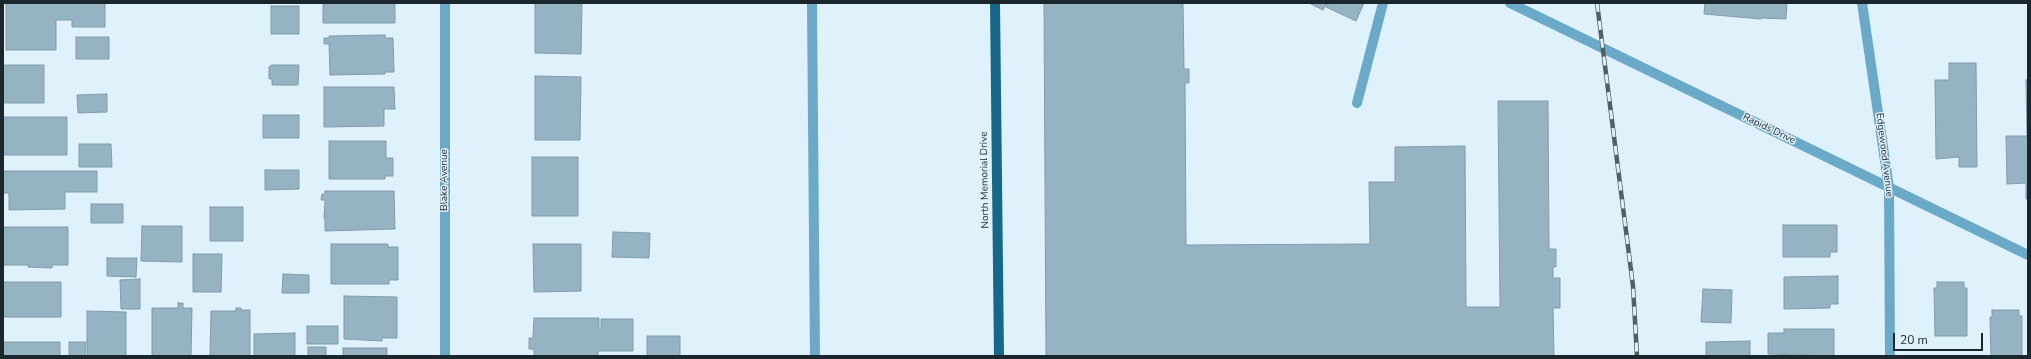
<!DOCTYPE html>
<html>
<head>
<meta charset="utf-8">
<style>
	body { margin:0 }
	#map { position:relative; width:2031px; height:359px; overflow:hidden; background:#dff1fb; font-family:"Nunito Sans",sans-serif }
	canvas { display:block }
	.frame { position:absolute; inset:0; border:4px solid #1c272d; pointer-events:none }
	.scale { position:absolute; left:1893px; top:333px; width:90px; height:18px; box-sizing:border-box; border:2px solid #1c272d; border-top:0; padding-left:5px; font-size:12px; line-height:14px; white-space:nowrap; color:#1c272d; -webkit-text-stroke:3px #dff1fb; paint-order:stroke }
</style>
</head>
<body>
<div id="map">
<canvas width="2031" height="359"></canvas>
<div class="frame"></div>
<div class="scale">20 m</div>
</div>
<script>
const g = document.querySelector('canvas').getContext('2d');
g.lineJoin = 'round';
function paint(path, color) {
  g.fillStyle = color;
  g.fill(path, 'evenodd');
}
function toPath(rows) {
  const path = new Path2D();
  for (const r of rows) {
    path.moveTo(r[0], r[1]);
    for (let i = 2; i < r.length; i += 2) path.lineTo(r[i], r[i + 1]);
  }
  return path;
}
function strokePath(path, color, width, dash) {
  g.strokeStyle = color;
  g.lineWidth = width;
  g.lineCap = dash ? 'butt' : 'round';
  g.setLineDash(dash || []);
  g.stroke(path);
}
function write(font, color, halo, rows, align = 'center') {
  g.font = font + ' "Nunito Sans",sans-serif';
  g.lineWidth = 3;
  g.setLineDash([]);
  g.textBaseline = 'middle';
  g.strokeStyle = halo;
  g.fillStyle = color;
  for (const [text, x, y, turn = 0] of rows) {
    g.save();
    g.translate(x, y);
    g.rotate((+turn || 0) * Math.PI / 180);
    g.textAlign = isNaN(turn) ? turn : align;
    if (halo) g.strokeText(text, 0, 0);
    g.fillText(text, 0, 0);
    g.restore();
  }
}
const building = toPath([
	[6,3,105,3,105,27,72,27,72,20,56,20,56,50,6,50,6,3],
	[323,3,395,3,395,23,323,23,323,3],
	[535,3,582,3,581,54,535,53,535,3],
	[1044,3,1183,3,1184,69,1189,69,1189,83,1185,83,1186,245,1370,244,1369,182,1395,182,1395,147,1465,146,1466,307,1500,307,1498,101,1548,101,1549,249,1556,249,1556,267,1553,267,1553,278,1560,278,1560,308,1553,308,1554,356,1046,356,1044,3],
	[1309,3,1327,3,1323,10,1309,3],
	[1328,3,1364,3,1356,21,1326,7,1328,3],
	[1705,3,1787,3,1786,19,1761,18,1761,19,1704,14,1705,3],
	[271,6,299,6,299,34,271,34,271,6],
	[385,35,385,38,393,38,394,72,385,72,385,74,330,75,329,44,324,44,324,38,329,38,329,36,385,35],
	[76,37,109,37,109,59,76,59,76,37],
	[1949,63,1976,63,1977,167,1959,167,1959,157,1936,159,1935,80,1949,80,1949,63],
	[3,65,44,65,44,103,3,103,3,65],
	[272,65,299,65,298,85,272,85,272,79,269,79,269,67,272,65],
	[535,76,581,77,580,140,535,140,535,76],
	[2026,80,2028,80,2028,199,2026,199,2026,183,2007,184,2006,136,2027,136,2026,80],
	[324,87,394,87,395,109,384,109,384,126,324,127,324,87],
	[107,94,107,112,78,113,77,95,107,94],
	[263,115,299,115,299,138,263,138,263,115],
	[3,117,67,117,67,155,3,155,3,117],
	[329,141,386,141,386,158,393,158,393,176,385,176,385,179,329,179,329,141],
	[79,144,111,144,112,167,79,167,79,144],
	[532,157,578,157,578,216,532,216,532,157],
	[265,170,299,170,299,189,265,190,265,170],
	[3,171,97,171,97,192,65,192,65,209,9,210,9,193,3,193,3,171],
	[325,191,394,191,395,229,325,231,325,220,324,218,325,200,321,200,322,194,325,194,325,191],
	[91,204,123,204,123,223,91,223,91,204],
	[210,207,243,207,243,241,210,241,210,207],
	[1783,225,1837,225,1837,252,1830,252,1830,257,1783,257,1783,225],
	[142,226,182,226,182,262,141,261,142,226],
	[3,227,68,227,68,265,52,265,52,268,28,267,28,265,3,265,3,227],
	[613,232,650,233,649,258,612,257,613,232],
	[331,244,388,244,388,247,398,247,398,280,389,280,389,284,331,284,331,244],
	[533,244,581,244,581,291,534,292,533,244],
	[193,254,222,254,221,292,193,292,193,254],
	[107,258,137,258,136,277,107,276,107,258],
	[283,274,309,275,309,293,282,293,283,274],
	[1838,276,1838,304,1830,304,1830,308,1784,309,1784,277,1838,276],
	[140,279,140,309,121,309,120,280,140,279],
	[3,282,61,282,61,317,3,317,3,282],
	[1937,282,1964,282,1964,288,1967,288,1967,336,1935,336,1934,288,1937,288,1937,282],
	[1703,289,1732,290,1731,323,1701,322,1703,289],
	[344,296,397,297,397,338,382,338,382,341,344,339,344,296],
	[178,303,183,303,183,308,192,308,191,356,152,356,152,308,178,308,178,303],
	[236,308,241,308,241,310,250,310,250,356,210,356,211,311,236,311,236,308],
	[1992,310,2019,310,2019,316,2022,316,2022,356,1991,356,1990,317,1992,317,1992,310],
	[87,311,126,312,126,356,87,356,87,311],
	[534,318,599,318,599,330,601,330,601,319,633,319,633,351,598,351,598,356,534,356,534,349,529,349,529,338,533,338,534,318],
	[307,326,338,326,338,344,307,344,307,326],
	[1784,329,1834,329,1834,356,1768,354,1768,333,1784,333,1784,329],
	[295,333,295,356,254,356,254,334,295,333],
	[647,336,680,336,680,356,647,356,647,336],
	[1750,341,1750,356,1706,356,1706,342,1750,341],
	[3,342,60,342,60,356,3,356,3,342],
	[69,342,86,342,85,356,69,356,69,342],
	[308,347,326,347,326,356,308,356,308,347],
	[343,348,387,348,387,356,343,356,343,348]
]);
paint(building, '#96b3c3');
strokePath(building, '#809cac', 1);
strokePath(toPath([
	[812,3,815,356],
	[1510,3,2028,255],
	[1862,3,1889,188,1890,356],
	[1357,103,1383,3],
	[445,356,445,3]
]), '#6aa9c8', 10);
strokePath(toPath([
	[995,3,999,356]
]), '#166788', 10);
const rail = toPath([
	[1597,3,1633,286,1637,356]
]);
strokePath(rail, '#525f66', 4.5);
strokePath(rail, '#dff1fb', 3, [9]);
write('10px', '#1c272d', '#dff1fb', [
	["Rapids Drive",1769,129,26],
	["Edgewood Avenue",1884,155,83],
	["Blake Avenue",445,180,-90],
	["North Memorial Drive",985,180,-91]
]);
</script>
</body>
</html>
